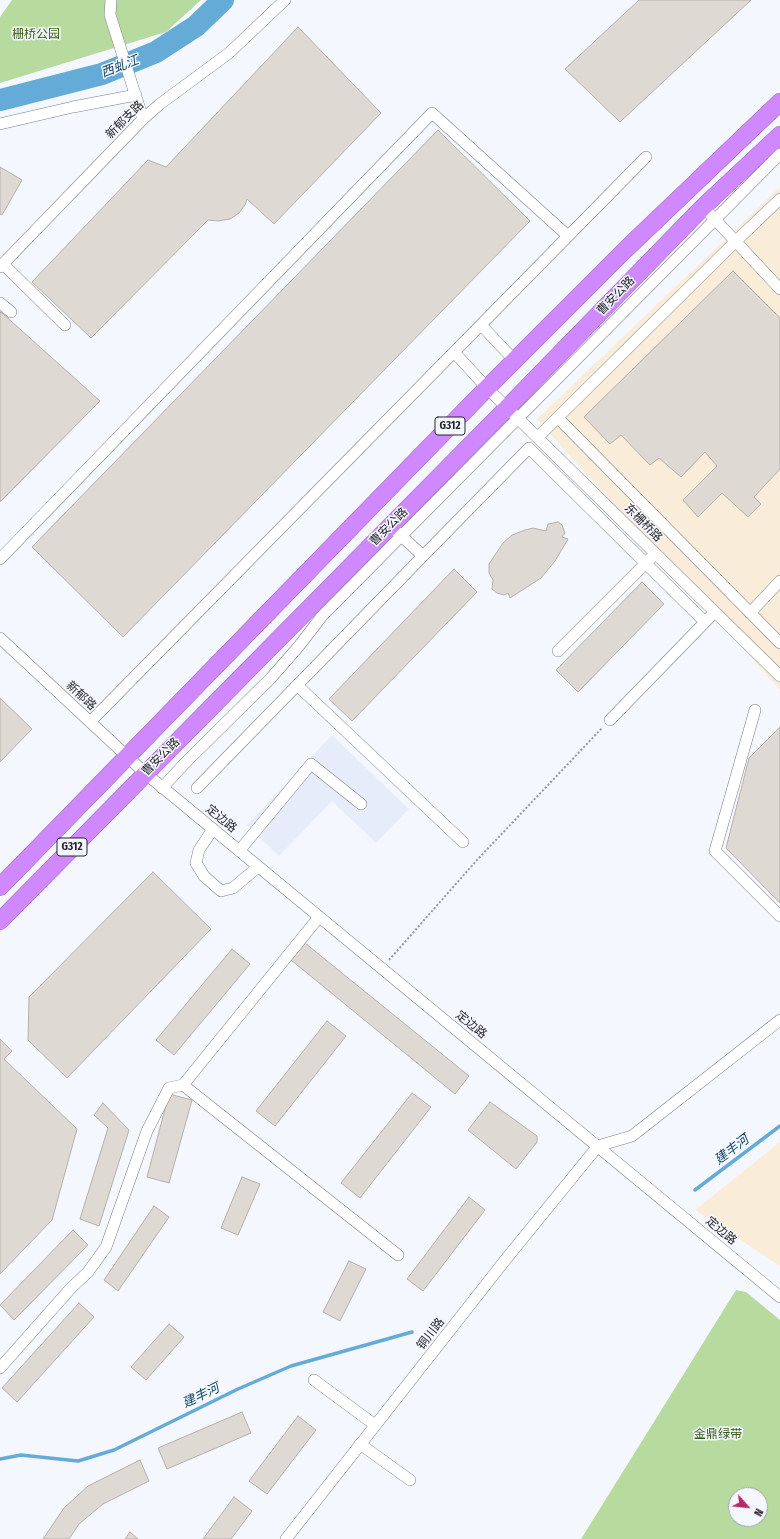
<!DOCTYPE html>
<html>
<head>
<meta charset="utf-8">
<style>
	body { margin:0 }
	#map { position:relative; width:780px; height:1539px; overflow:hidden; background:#f5f7fe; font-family:"Fira Sans Condensed",sans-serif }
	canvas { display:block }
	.north { position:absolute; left:728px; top:1487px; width:40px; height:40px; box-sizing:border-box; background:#f5f7fe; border:1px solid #a2a3a9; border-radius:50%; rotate:117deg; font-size:11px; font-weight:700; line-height:16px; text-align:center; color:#252629 }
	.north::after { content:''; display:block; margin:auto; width:14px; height:18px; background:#b52a66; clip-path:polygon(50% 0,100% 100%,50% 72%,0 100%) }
</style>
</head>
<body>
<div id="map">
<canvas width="780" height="1539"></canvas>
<div class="north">N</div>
</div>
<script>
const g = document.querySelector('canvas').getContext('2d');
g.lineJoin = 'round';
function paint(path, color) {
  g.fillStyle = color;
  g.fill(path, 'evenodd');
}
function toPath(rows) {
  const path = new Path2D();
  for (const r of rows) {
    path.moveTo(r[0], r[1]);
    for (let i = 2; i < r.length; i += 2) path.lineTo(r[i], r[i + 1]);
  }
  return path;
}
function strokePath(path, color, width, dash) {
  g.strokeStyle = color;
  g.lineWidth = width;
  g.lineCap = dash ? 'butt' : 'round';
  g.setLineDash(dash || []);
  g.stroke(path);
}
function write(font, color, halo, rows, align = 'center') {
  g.font = font + ' "Fira Sans Condensed","Noto Sans SC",sans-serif';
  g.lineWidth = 3;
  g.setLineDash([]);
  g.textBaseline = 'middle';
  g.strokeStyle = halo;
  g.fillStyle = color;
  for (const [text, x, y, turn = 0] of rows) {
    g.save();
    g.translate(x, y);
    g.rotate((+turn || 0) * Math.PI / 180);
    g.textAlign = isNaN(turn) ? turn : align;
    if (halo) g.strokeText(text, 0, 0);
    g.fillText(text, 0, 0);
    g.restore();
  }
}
paint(toPath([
	[780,187,780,690,537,419],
	[780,1142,780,1266,695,1210]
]), '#f9ecd8');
paint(toPath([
	[332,735,409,809,376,843,332,801,279,856,247,825]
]), '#e7ecfa');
paint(toPath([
	[12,0,201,0,166,32,0,83,0,17],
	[736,1290,746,1292,780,1320,780,1539,581,1539],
	[736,1495,760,1495,760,1519,736,1519]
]), '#b7db9f');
strokePath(toPath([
	[695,1190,780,1126],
	[0,1459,21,1455,78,1461,114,1450,238,1389,291,1366,412,1332]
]), '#64abd8', 3.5);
strokePath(toPath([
	[0,100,102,74,156,52,196,26,223,0]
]), '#64abd8', 22);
const building = toPath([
	[639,0,751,0,620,122,565,69,639,0],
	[298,27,381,113,274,224,247,199,245,205,239,213,230,219,218,221,208,220,91,338,32,282,148,160,166,167,298,27],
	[438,130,530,221,123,637,32,547,438,130],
	[0,167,22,180,2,215,0,214,0,167],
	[733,271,780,318,780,469,754,497,761,504,748,517,722,493,698,517,683,500,717,466,705,452,681,477,659,458,650,465,621,435,610,444,584,417,733,271],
	[1,312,100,401,0,502,0,313,1,312],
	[558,522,562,525,565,533,562,537,568,539,555,561,541,578,510,598,508,593,504,595,497,593,492,589,493,580,489,573,489,564,503,543,512,535,525,530,533,528,546,531,548,524,558,522],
	[454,569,477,592,352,721,329,699,454,569],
	[642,582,664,604,578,692,556,670,642,582],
	[0,698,32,729,0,762,0,698],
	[780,727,780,903,726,848,749,758,780,727],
	[153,872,211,929,67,1078,28,1040,29,997,153,872],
	[305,943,469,1076,455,1094,291,960,305,943],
	[232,949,250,964,174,1055,156,1040,232,949],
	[327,1021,346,1036,275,1126,256,1111,327,1021],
	[0,1039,12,1051,4,1059,77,1129,52,1220,0,1274,0,1039],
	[412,1093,431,1107,360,1198,341,1183,412,1093],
	[169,1094,192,1100,169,1183,147,1177,169,1094],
	[490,1102,537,1136,537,1142,516,1169,468,1130,490,1102],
	[103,1103,129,1130,99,1226,80,1219,108,1128,94,1115,103,1103],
	[242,1177,260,1184,238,1235,221,1228,242,1177],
	[469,1197,485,1210,423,1291,407,1279,469,1197],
	[154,1206,169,1217,118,1291,104,1280,154,1206],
	[73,1230,88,1245,14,1320,0,1305,73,1230],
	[349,1261,366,1269,340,1321,323,1312,349,1261],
	[79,1303,94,1317,17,1402,2,1388,79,1303],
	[169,1324,184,1337,146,1380,131,1367,169,1324],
	[242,1412,251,1433,167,1469,158,1448,242,1412],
	[298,1416,316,1430,267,1494,249,1481,298,1416],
	[140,1460,149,1481,103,1504,79,1524,69,1539,43,1539,64,1508,88,1486,140,1460],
	[234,1497,252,1511,231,1539,203,1539,234,1497],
	[130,1532,138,1539,125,1539,130,1532]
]);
paint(building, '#ded9d3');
strokePath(building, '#b4afaa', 1);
const minor = toPath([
	[111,0,110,15,143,119],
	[0,124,73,107,136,95],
	[709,213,780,289],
	[3,264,65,325],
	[0,267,143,119,160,104,229,53,285,0],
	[0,303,11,312],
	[481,325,515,361],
	[454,352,487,388,780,676],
	[558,418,780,643],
	[538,437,735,242,780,199],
	[396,531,423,556,529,448,705,622],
	[0,559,432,113,568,236],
	[750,613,780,581],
	[0,638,145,773,780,1297],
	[558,651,651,558],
	[298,686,463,842],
	[755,710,715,851,780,916],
	[610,720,710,617],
	[90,722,646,157],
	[162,788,186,762,271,678,299,646,322,616,780,154],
	[197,788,423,556],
	[213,829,199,850,196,863,204,876,221,891,233,888,258,867],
	[239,851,311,764,361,804],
	[319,917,183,1085,398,1255],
	[598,1146,632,1136,780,1020],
	[0,1368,71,1288,88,1272,106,1247,147,1131,169,1088,183,1085],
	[314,1380,375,1425],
	[360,1444,410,1480],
	[286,1539,506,1259,598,1146]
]);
const highway = toPath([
	[0,887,487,388,625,250,780,102],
	[0,921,508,407,703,207,780,135]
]);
strokePath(minor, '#7c7e84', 12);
strokePath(highway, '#9466b3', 18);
strokePath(toPath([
	[389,960,477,860,602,728]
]), '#95979c', 2, [2, 2]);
strokePath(minor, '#fff', 11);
strokePath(highway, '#d088fe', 17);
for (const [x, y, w] of [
	[450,426,30],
	[72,847,30]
]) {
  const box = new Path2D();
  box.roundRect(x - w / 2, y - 9, w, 18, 3);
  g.fillStyle = '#f5f7fe';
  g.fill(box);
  strokePath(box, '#252629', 1);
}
write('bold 11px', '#252629', null, [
	["G312",450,426],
	["G312",72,847]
]);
write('12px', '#365917', '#f5f7fe', [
	["栅桥公园",36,35],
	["金鼎绿带",718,1435]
]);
write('12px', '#252629', '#f5f7fe', [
	["新郁支路",125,120,-45],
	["曹安公路",616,296,-46],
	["东栅桥路",643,523,45],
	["曹安公路",389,527,-45],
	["新郁路",81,696,43],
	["曹安公路",161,757,-45],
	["定边路",221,819,39],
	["定边路",471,1025,39],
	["定边路",721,1231,40],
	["铜川路",431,1334,-52]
]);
write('italic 13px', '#0e4766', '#f5f7fe', [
	["西虬江",120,67,-21],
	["建丰河",732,1150,-37],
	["建丰河",201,1396,-26]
]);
</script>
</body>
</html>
